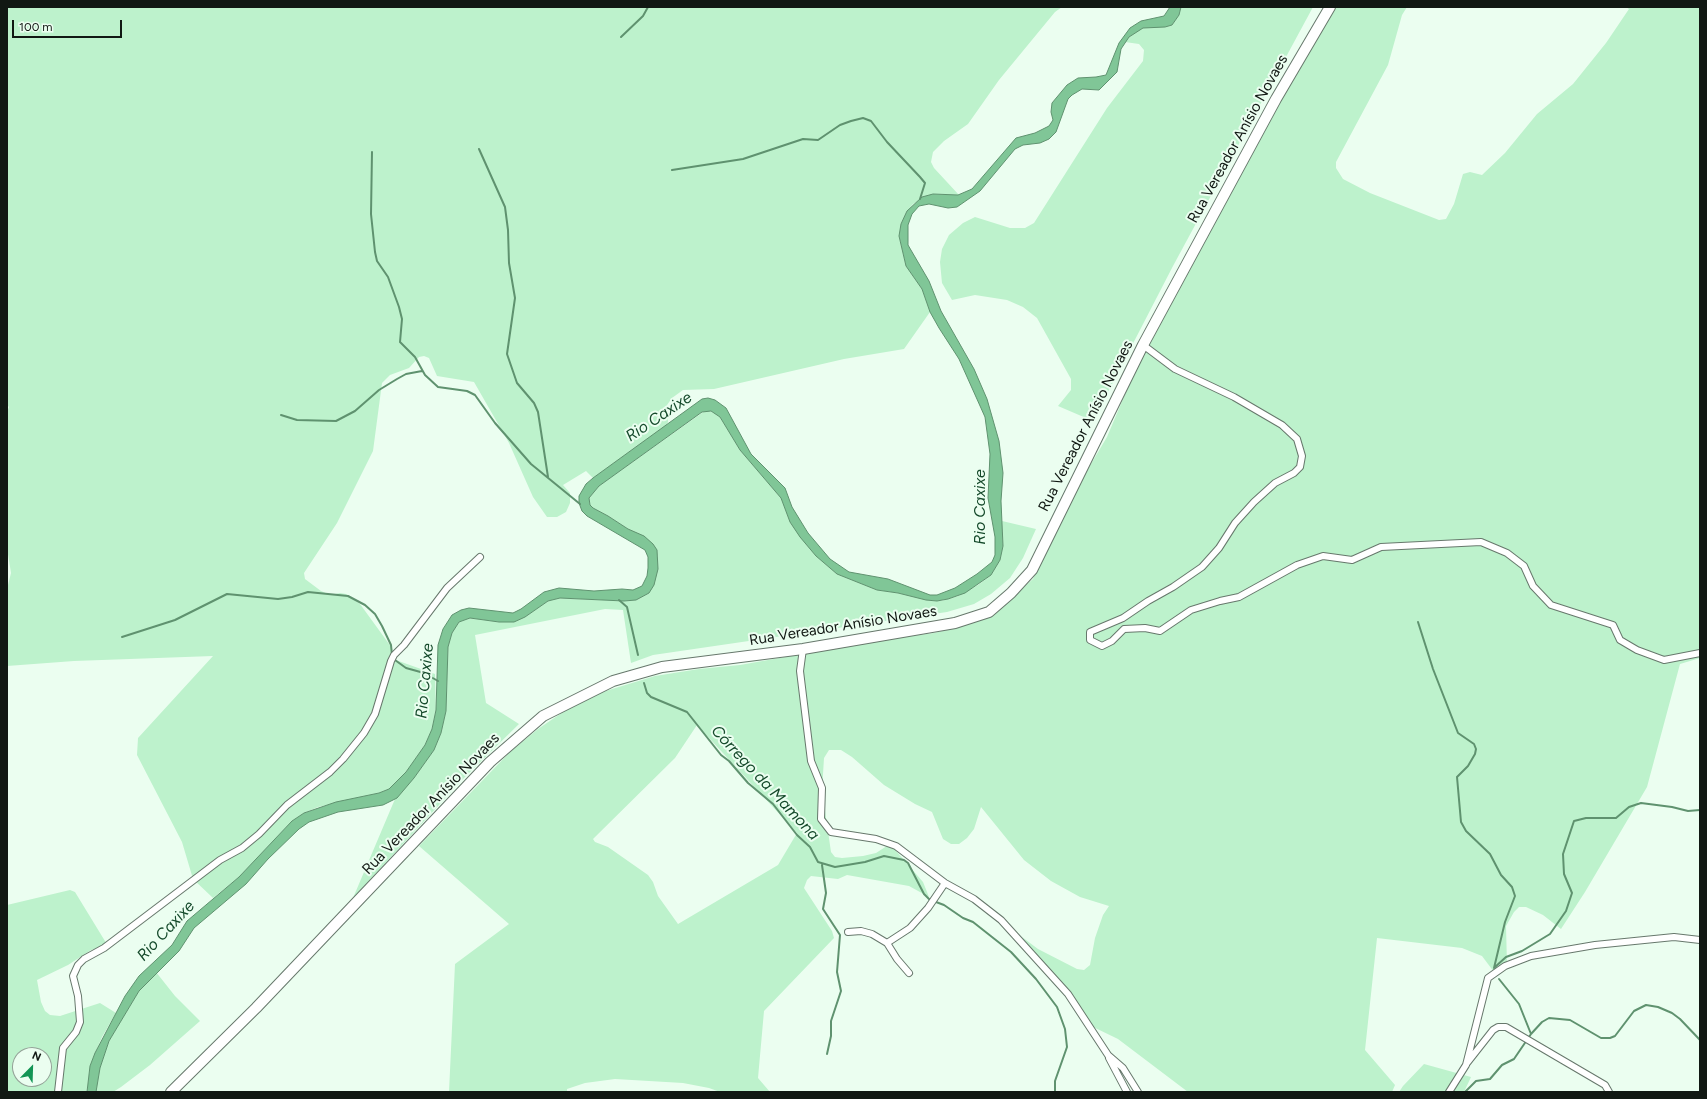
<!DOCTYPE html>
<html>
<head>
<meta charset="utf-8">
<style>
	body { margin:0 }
	#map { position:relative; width:1707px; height:1099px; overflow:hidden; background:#ebfef0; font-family:Figtree,sans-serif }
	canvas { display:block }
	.frame { position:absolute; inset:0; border:8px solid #111813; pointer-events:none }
	.north { position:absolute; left:12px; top:1047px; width:40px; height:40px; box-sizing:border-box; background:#ebfef0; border:1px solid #94a298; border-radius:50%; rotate:23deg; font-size:11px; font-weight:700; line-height:16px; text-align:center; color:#111813 }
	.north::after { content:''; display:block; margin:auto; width:14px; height:18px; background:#129554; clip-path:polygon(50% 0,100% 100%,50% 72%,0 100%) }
	.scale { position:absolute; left:12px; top:20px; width:110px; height:18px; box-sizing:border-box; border:2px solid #111813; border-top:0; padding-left:5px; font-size:12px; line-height:14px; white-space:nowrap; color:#111813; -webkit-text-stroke:3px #ebfef0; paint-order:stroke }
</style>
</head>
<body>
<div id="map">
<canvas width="1707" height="1099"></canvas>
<div class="frame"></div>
<div class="north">N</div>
<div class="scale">100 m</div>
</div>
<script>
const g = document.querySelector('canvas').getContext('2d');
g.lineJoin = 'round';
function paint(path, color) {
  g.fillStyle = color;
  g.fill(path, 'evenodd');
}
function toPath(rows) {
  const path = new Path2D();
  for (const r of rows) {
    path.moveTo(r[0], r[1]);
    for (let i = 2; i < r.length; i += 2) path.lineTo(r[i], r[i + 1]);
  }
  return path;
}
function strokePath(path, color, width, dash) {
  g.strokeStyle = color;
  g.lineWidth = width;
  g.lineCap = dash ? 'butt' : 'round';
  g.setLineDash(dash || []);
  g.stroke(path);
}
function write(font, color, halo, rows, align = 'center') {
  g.font = font + ' Figtree,sans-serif';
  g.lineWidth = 4;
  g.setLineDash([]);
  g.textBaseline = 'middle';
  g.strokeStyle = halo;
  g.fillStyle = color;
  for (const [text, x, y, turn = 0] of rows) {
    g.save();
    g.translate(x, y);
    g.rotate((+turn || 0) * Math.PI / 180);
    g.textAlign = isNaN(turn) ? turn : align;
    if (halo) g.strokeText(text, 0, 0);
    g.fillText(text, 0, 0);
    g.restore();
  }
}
paint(toPath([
	[7,7,1062,7,1055,12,999,80,968,124,944,141,933,152,931,162,934,168,959,195,933,194,913,204,907,211,901,224,899,236,906,266,922,289,930,312,904,349,844,359,714,389,683,390,672,398,667,405,668,422,666,426,593,478,586,471,563,485,570,493,570,503,566,512,557,517,547,517,533,497,509,443,474,382,437,376,429,358,424,356,419,357,409,368,390,375,382,383,373,451,337,523,304,573,305,579,321,591,330,595,340,593,346,594,360,604,392,648,393,659,435,674,436,710,432,729,425,745,406,772,389,789,379,793,318,807,304,813,292,821,239,877,213,898,193,879,182,842,137,755,138,738,213,656,74,661,7,666,7,589,11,573,7,548,7,412,9,407,7,405],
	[1181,7,1313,7,1173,266,1093,421,1058,406,1071,390,1071,379,1037,318,1023,307,1007,300,975,295,952,300,942,283,940,262,942,249,949,235,963,223,975,217,1010,228,1025,228,1034,223,1107,108,1143,61,1144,50,1139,44,1125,42,1126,40,1139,29,1146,27,1165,27,1172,25,1179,15],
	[1326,7,1407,7,1402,15,1388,65,1336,162,1336,168,1343,179,1370,193,1439,220,1446,219,1454,204,1463,174,1470,172,1482,175,1505,153,1537,114,1573,84,1606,43,1629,9,1626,7,1700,7,1700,658,1680,664,1647,787,1585,892,1561,929,1543,915,1526,907,1519,907,1514,912,1506,926,1507,965,1494,972,1482,956,1462,948,1377,938,1365,1050,1395,1085,1392,1092,1188,1092,1118,1039,1087,1024,1022,937,1038,949,1077,969,1084,970,1090,965,1095,938,1103,915,1109,906,1080,897,1051,881,1024,860,981,807,974,829,967,838,959,844,951,844,943,839,932,812,915,804,884,785,852,757,841,750,829,750,824,758,822,790,831,852,835,857,842,858,863,856,876,853,890,844,923,882,929,897,909,886,847,875,838,879,811,876,807,880,804,888,832,931,834,938,764,1011,758,1078,770,1092,720,1092,709,1088,683,1083,615,1079,585,1083,567,1089,567,1092,449,1092,455,964,509,924,419,846,510,752,538,729,566,710,599,693,655,676,699,669,740,665,880,640,934,633,963,626,992,614,1033,579,1066,506,1107,437,1144,349],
	[697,725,797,833,778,865,678,924,658,896,653,882,648,875,608,847,595,842,593,839,675,758],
	[706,410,715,413,720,417,740,450,781,498,790,522,816,556,837,574,877,590,898,593,931,601,941,601,958,596,978,585,991,575,1000,560,1003,546,1002,521,1036,529,1023,558,1010,578,991,594,974,604,947,612,653,655,631,663,623,610,605,609,475,635,486,703,519,724,464,778,353,898,395,799,414,778,434,750,441,733,446,711,448,647,452,633,459,622,470,618,499,622,514,621,525,617,548,601,560,598,624,601,636,600,649,593,658,556,628,529,608,516,593,508,590,505,589,498,599,486],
	[70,890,75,892,108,946,91,950,68,965,37,980,41,1002,45,1011,50,1015,60,1016,100,1003,116,1013,102,1037,90,1066,87,1092,7,1092,7,905],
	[20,1055,44,1055,44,1079,20,1079],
	[156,972,175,996,200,1021,150,1065,121,1087,113,1092,96,1092,100,1068,109,1041,139,991],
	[1424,1064,1471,1077,1464,1092,1399,1092,1403,1086]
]), '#bdf2cc');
const water = toPath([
	[1170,7,1181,7,1179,15,1172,25,1165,27,1143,28,1129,37,1121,49,1117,72,1099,90,1082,89,1072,95,1068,99,1056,132,1049,139,1040,143,1023,145,1015,149,980,191,957,207,948,208,929,204,919,206,912,214,908,225,908,245,929,281,941,311,974,369,987,399,999,441,1003,473,1001,501,1003,546,1000,560,991,575,965,593,948,599,937,601,926,600,898,593,877,590,837,574,816,556,800,537,790,522,781,498,740,450,720,417,711,411,702,412,599,486,589,498,590,505,593,508,608,516,628,529,644,536,653,544,657,550,658,569,654,585,649,593,636,600,624,601,560,598,548,601,525,617,514,622,499,622,470,618,459,622,452,633,448,647,446,711,441,733,434,750,414,778,397,798,383,805,338,812,309,822,299,829,268,859,246,884,194,928,179,951,139,991,109,1041,100,1068,96,1092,87,1092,90,1066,95,1053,125,996,139,976,172,945,187,921,239,877,292,821,304,813,336,802,379,793,389,789,406,772,425,745,432,729,436,710,438,645,443,629,452,615,461,610,469,608,513,613,521,609,544,592,559,588,594,591,622,589,633,590,642,586,647,576,648,568,648,557,645,550,587,516,582,511,579,503,579,496,586,484,593,478,702,399,708,398,715,400,726,408,751,454,785,488,792,507,808,533,830,559,849,572,888,579,930,595,937,595,955,588,977,574,992,562,995,555,995,537,988,498,990,454,985,417,959,359,939,328,930,312,922,289,906,266,899,236,901,224,907,211,922,197,933,194,958,195,972,189,1016,138,1035,133,1049,126,1053,120,1051,112,1052,103,1067,85,1078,78,1096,77,1106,75,1119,43,1130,28,1141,21,1164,16,1170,7]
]);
paint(water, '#80c697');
strokePath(water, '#5f926f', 1);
strokePath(toPath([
	[621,37,643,16,648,7],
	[479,149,505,207,508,230,509,263,515,298,507,354,517,383,534,403,538,412,548,477],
	[372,152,371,214,375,252,377,261,388,277,399,307,402,319,400,342,415,357,425,375,438,387,467,391,475,395,495,423,531,464,580,504],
	[672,170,743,159,803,139,818,140,840,125,851,121,863,118,871,121,887,142,920,177,925,183,920,199],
	[281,415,297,420,336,421,355,411,379,390,397,379,406,374,422,371],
	[619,600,627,607,638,655],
	[1418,622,1433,669,1458,733,1474,744,1476,749,1475,754,1468,766,1457,777,1461,822,1466,831,1490,854,1501,875,1512,887,1515,896,1505,922,1494,968],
	[122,637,175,620,227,594,278,599,292,597,308,592,348,596,365,605,375,614,382,626,391,645,392,655],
	[395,660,406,668,424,673,438,681],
	[644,683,647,693,651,697,687,712,721,755,729,761,748,783,773,804,797,835,810,847,818,862,835,867,865,862,884,856,904,860,908,863,924,894,930,900],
	[822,865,826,893,823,909,840,935,837,972,841,991,831,1021,831,1036,827,1054],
	[936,902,944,905,963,918,973,922,1011,952,1036,979,1057,1007,1065,1029,1067,1047,1055,1081,1055,1092],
	[1495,967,1506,957,1522,951,1550,934,1566,911,1572,893,1564,874,1563,854,1574,821,1586,818,1616,818,1629,807,1641,803,1672,807,1688,811,1700,810],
	[1499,979,1519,1004,1531,1034],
	[1465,1092,1476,1081,1490,1079,1502,1065,1514,1059,1531,1034,1542,1022,1549,1018,1570,1020,1601,1038,1610,1038,1615,1036,1634,1011,1646,1005,1658,1007,1672,1013,1680,1019,1700,1040]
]), '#5f926f', 2);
const minor = toPath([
	[1143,345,1175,369,1234,397,1282,425,1297,439,1302,456,1300,467,1294,473,1275,483,1254,502,1235,523,1219,548,1202,567,1173,587,1148,601,1123,618,1090,632,1090,640,1102,646,1112,641,1124,629,1145,628,1160,631,1191,610,1220,601,1239,597,1297,565,1323,556,1352,560,1381,547,1481,542,1507,553,1524,566,1533,586,1551,605,1613,625,1620,640,1637,650,1664,660,1700,653],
	[803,649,800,671,811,761,822,788,821,819,831,832,876,839,896,846,945,883,974,899,1001,920,1068,994,1108,1055,1123,1068,1138,1092],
	[848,932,861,931,872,934,887,943,910,928,928,908,945,883],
	[887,943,897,959,909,973],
	[1109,1058,1127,1092],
	[1467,1063,1493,1030,1498,1027,1506,1027,1605,1085,1609,1092],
	[58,1092,63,1048,76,1032,80,1022,78,996,73,976,78,965,84,959,104,948,220,860,242,848,259,834,287,805,330,772,343,759,364,733,375,714,391,661,394,655,404,645,447,588,480,557],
	[1449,1092,1466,1065,1488,978,1505,966,1531,956,1595,945,1674,937,1700,940]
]);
const primary = toPath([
	[171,1092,256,1008,490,762,543,716,613,681,662,667,803,649,955,623,989,612,1011,593,1032,570,1143,345,1276,99,1330,7]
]);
strokePath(minor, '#67786c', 8);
strokePath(primary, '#67786c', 12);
strokePath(minor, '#fff', 6);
strokePath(primary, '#fff', 10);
write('15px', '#111813', '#ebfef0', [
	["Rua Vereador Anísio Novaes",1238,139,-61],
	["Rua Vereador Anísio Novaes",1086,426,-63],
	["Rua Vereador Anísio Novaes",843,626,-9],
	["Rua Vereador Anísio Novaes",431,804,-46]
]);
write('italic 16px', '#154a2b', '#ebfef0', [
	["Rio Caxixe",659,417,-34],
	["Rio Caxixe",980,507,-90],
	["Rio Caxixe",425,681,-85],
	["Córrego da Mamona",765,783,47],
	["Rio Caxixe",166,931,-47]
]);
</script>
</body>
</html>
